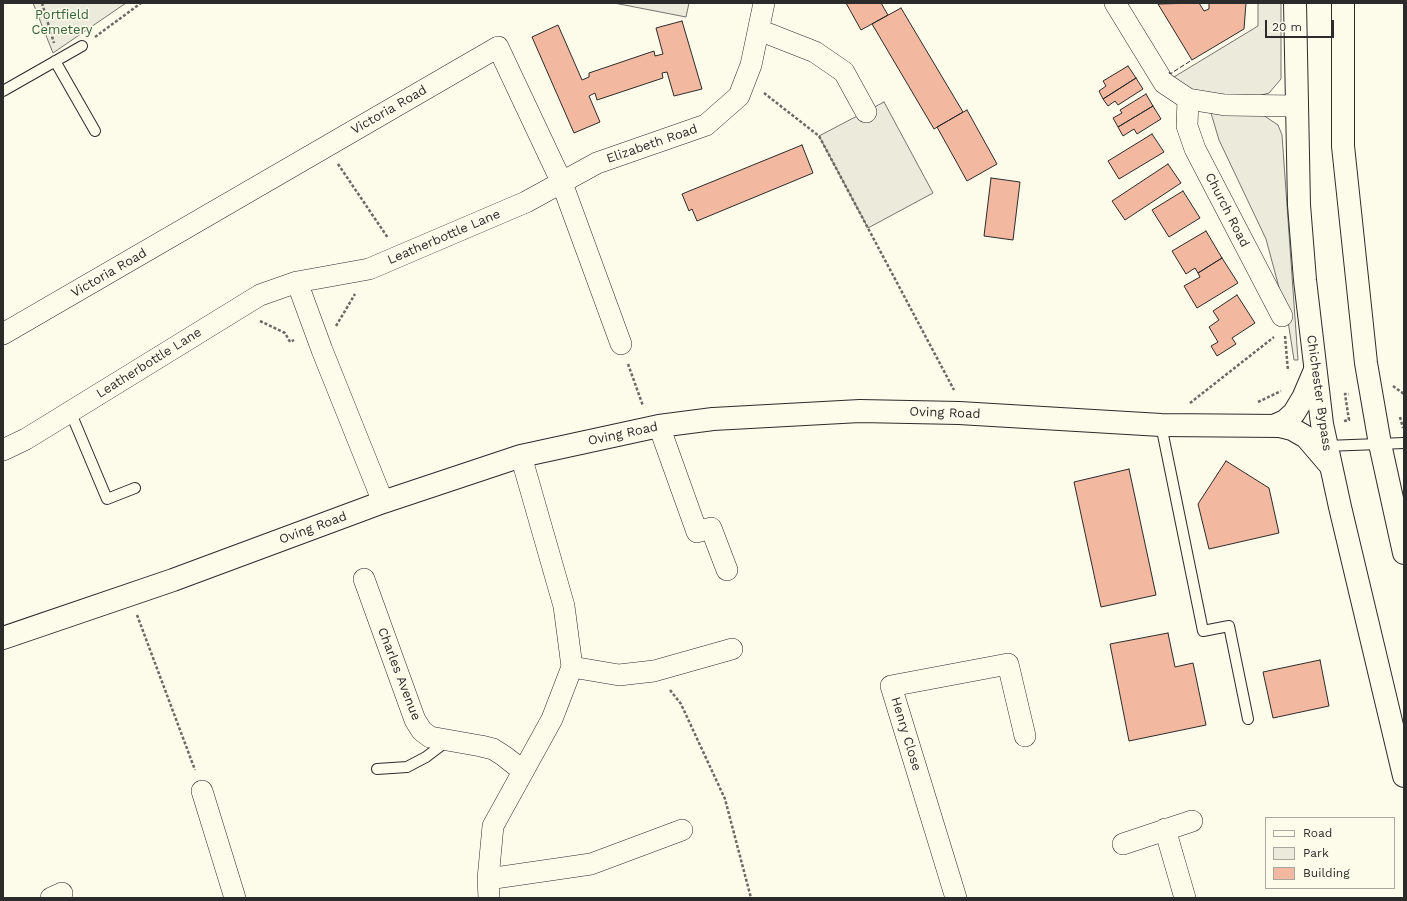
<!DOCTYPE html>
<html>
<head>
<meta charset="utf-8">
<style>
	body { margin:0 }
	#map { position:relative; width:1407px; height:901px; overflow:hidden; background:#fdfbea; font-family:"Work Sans",sans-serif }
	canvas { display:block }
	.frame { position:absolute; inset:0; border:4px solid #2b2b2b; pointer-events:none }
	.legend { position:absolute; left:1265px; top:817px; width:130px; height:72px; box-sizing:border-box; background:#fdfbea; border:1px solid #a9a89e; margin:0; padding:5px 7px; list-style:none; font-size:12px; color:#2b2b2b }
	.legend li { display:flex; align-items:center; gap:8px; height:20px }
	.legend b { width:20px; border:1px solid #a9a89e }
	.scale { position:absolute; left:1265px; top:20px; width:69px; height:18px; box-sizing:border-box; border:2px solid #2b2b2b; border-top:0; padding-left:5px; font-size:12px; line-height:14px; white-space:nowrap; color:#2b2b2b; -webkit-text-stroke:3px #fdfbea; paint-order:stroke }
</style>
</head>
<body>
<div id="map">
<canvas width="1407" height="901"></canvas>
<div class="frame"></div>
<ul class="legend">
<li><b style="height:5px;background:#fdfbea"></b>Road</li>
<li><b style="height:11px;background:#ecebdb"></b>Park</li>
<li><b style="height:11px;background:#f2b8a0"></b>Building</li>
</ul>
<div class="scale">20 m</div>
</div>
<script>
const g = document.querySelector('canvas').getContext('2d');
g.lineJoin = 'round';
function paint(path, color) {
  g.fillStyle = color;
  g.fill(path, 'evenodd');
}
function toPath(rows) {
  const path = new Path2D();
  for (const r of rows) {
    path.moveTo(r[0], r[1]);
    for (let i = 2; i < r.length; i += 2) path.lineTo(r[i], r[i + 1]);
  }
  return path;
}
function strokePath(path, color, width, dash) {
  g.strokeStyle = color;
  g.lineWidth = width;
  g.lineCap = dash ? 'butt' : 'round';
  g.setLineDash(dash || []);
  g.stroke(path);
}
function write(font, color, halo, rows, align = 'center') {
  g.font = font + ' "Work Sans",sans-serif';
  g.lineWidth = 3;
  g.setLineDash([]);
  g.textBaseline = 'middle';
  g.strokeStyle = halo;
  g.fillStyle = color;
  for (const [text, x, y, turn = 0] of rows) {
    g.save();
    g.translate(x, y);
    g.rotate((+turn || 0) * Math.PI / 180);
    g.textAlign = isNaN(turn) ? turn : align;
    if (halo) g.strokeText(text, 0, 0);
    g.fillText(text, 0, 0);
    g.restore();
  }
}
const green = toPath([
	[33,3,126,3,53,53,33,3],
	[1258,3,1281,3,1281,79,1269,93,1225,105,1164,83,1258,26,1258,3],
	[1211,113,1263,115,1278,125,1282,135,1298,360,1294,360,1288,321,1266,239,1219,140,1211,113]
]);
paint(green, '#ecebdb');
strokePath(green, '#74746e', 1);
const parking = toPath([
	[614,3,689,3,686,17,614,3],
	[884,102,933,193,868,228,819,136,884,102]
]);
paint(parking, '#eceadb');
strokePath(parking, '#74746e', 1);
const building = toPath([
	[846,3,881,3,888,15,861,30,846,3],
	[1199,3,1204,11,1209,9,1209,3,1246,3,1244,29,1192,60,1158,4,1199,3],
	[901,8,963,112,934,129,872,24,901,8],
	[682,21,702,89,674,96,667,72,662,73,663,78,597,100,595,93,589,96,600,122,574,133,532,37,558,25,582,80,589,77,589,73,654,51,655,56,663,54,656,28,682,21],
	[1128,66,1136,78,1103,99,1099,91,1106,86,1103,81,1128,66],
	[1136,78,1143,89,1118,105,1115,101,1108,106,1103,99,1136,78],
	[1146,94,1153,106,1118,127,1113,118,1122,113,1120,110,1146,94],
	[1153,106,1161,119,1137,134,1134,129,1123,136,1118,127,1153,106],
	[967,110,997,164,967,181,937,127,967,110],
	[1152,134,1164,152,1119,179,1108,161,1152,134],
	[802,145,813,173,697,221,692,209,689,211,682,194,802,145],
	[1168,164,1181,183,1125,220,1112,201,1168,164],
	[991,178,1020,182,1013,240,984,236,991,178],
	[1183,191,1200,218,1169,237,1152,210,1183,191],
	[1206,231,1222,258,1198,273,1195,268,1186,274,1172,251,1206,231],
	[1222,258,1238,283,1197,308,1184,286,1200,277,1198,273,1222,258],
	[1237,295,1255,323,1232,338,1236,344,1217,356,1211,346,1218,342,1209,327,1219,320,1213,311,1237,295],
	[1226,461,1269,488,1279,533,1209,549,1198,504,1226,461],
	[1129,469,1156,595,1101,607,1074,482,1129,469],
	[1168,633,1175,667,1193,663,1206,725,1129,741,1110,644,1168,633],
	[1320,660,1329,706,1273,718,1263,672,1320,660]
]);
paint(building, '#f2b8a0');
strokePath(building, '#2b2b2b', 1);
const service = toPath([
	[55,61,95,131],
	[3,91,82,46],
	[70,411,107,499,135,488],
	[1161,425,1203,631,1229,626,1248,719],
	[1326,446,1404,443],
	[377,769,407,767,426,757,447,741]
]);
const minor = toPath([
	[1115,3,1164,83,1188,99,1225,105,1296,106],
	[759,30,815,52,844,72,866,112],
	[1188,99,1187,126,1195,149,1282,316],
	[297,282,322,350,383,502],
	[3,334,498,47,562,183,621,344],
	[659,426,697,532,711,528,727,570],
	[3,450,26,439,260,295,297,282,369,269,526,202,597,163,706,125,739,96,751,65,764,3],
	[364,579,415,720,422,731,430,737,481,746,493,749,504,756,523,771],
	[572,667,619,675,654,671,732,649],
	[202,791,235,898],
	[1165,829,1185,898],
	[1123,844,1192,821],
	[488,879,591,864,682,830],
	[51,898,62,893],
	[489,898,488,879,493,826,552,719,572,667,564,606,521,456],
	[956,898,891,686,1008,664,1025,736]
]);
const secondary = toPath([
	[1274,426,1285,421,1294,413,1303,398,1315,370],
	[3,638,173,580,383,502,521,456,659,426,713,419,860,411,959,413,1161,425,1280,426,1292,429,1306,437,1330,465]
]);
const trunk = toPath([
	[1295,3,1299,205,1305,280,1322,424,1340,507,1404,776],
	[1343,3,1343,146,1366,363,1380,444,1404,553]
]);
strokePath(service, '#2b2b2b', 12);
strokePath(minor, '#2b2b2b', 22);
strokePath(secondary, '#2b2b2b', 24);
strokePath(trunk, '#2b2b2b', 24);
strokePath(toPath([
	[42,3,54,43],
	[95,37,141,3],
	[764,93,819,136,954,390],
	[338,164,388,238],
	[260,321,285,333,290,342,294,340],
	[336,326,355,294],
	[1285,336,1288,371],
	[628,364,643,406],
	[1393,386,1404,394],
	[1258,402,1281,391],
	[1190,403,1274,337],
	[1400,417,1403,428],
	[1344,421,1349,420,1345,394,1349,394],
	[137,615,195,770],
	[670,690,681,704,725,799,751,898]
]), '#6a6964', 2.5, [3, 2]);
strokePath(service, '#fdfbea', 10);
strokePath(minor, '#fdfbea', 21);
strokePath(secondary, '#fdfbea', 22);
strokePath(trunk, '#fdfbea', 22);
strokePath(toPath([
	[1169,72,1170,74,1192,60]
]), '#2b2b2b', 1, [5, 2]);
write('13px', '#34623c', '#fdfbea', [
	["Portfield",62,15],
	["Cemetery",62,30]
]);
write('13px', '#2b2b2b', '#fdfbea', [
	["Victoria Road",389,110,-30],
	["Elizabeth Road",652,144,-19],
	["Church Road",1227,210,63],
	["Leatherbottle Lane",444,237,-23],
	["Victoria Road",109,273,-30],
	["Leatherbottle Lane",149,363,-32],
	["Chichester Bypass",1319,393,82],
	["Oving Road",945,413,2],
	["Oving Road",623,434,-12],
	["Oving Road",313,528,-20],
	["Charles Avenue",399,674,69],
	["Henry Close",906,734,73]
]);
</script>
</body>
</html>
